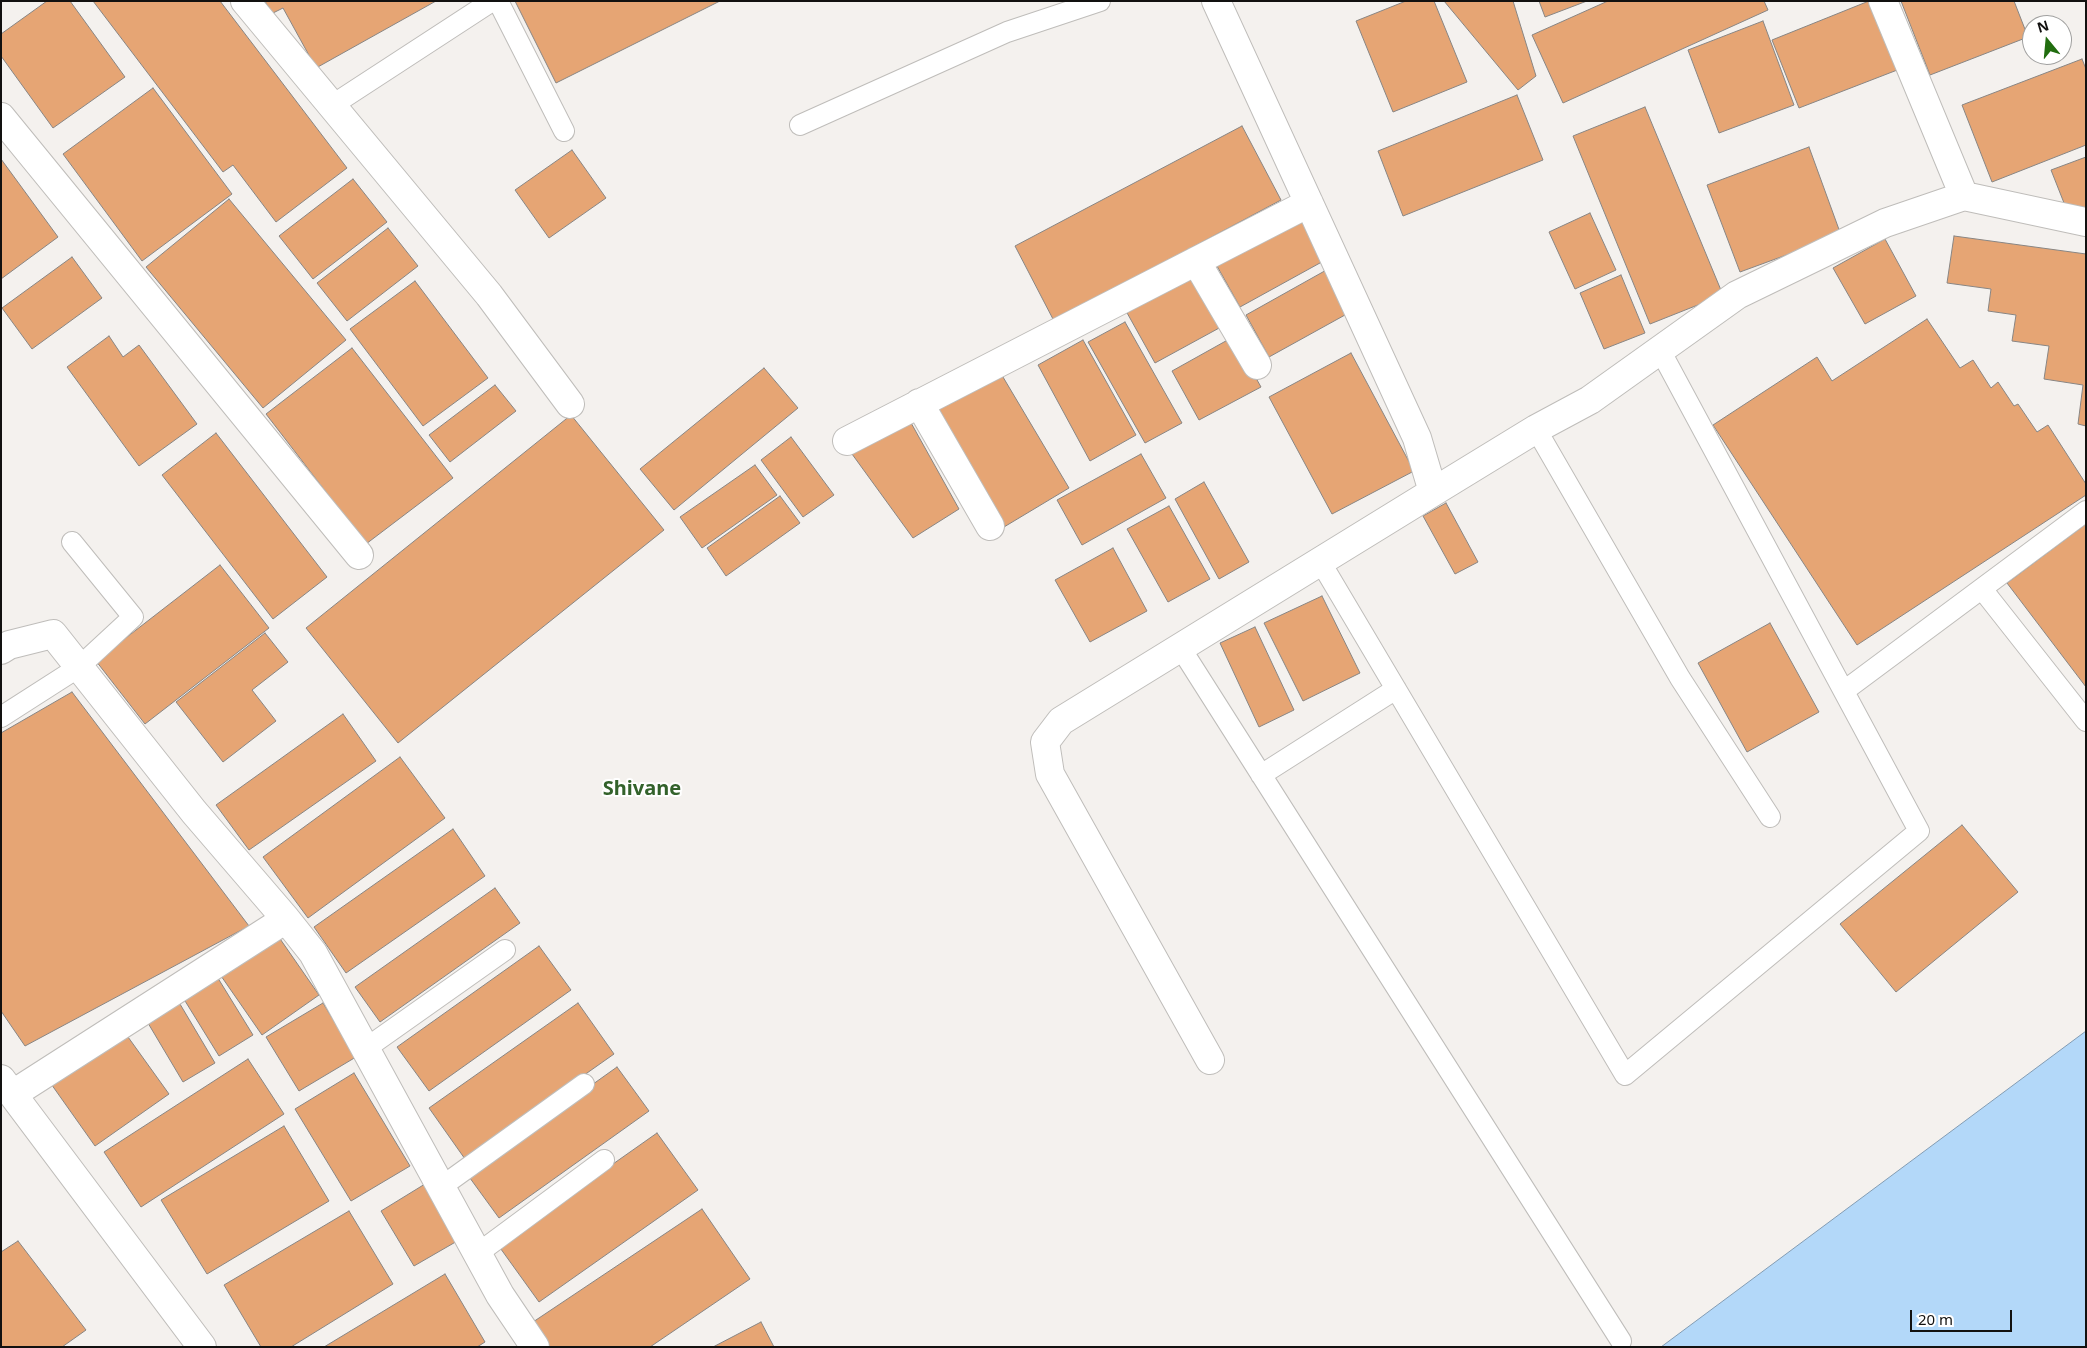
<!DOCTYPE html>
<html>
<head>
<meta charset="utf-8">
<style>
	body { margin:0 }
	#map { position:relative; width:2087px; height:1348px; overflow:hidden; background:#f4f1ee; font-family:"Noto Sans",sans-serif }
	canvas { display:block }
	.frame { position:absolute; inset:0; border:2px solid #121110; pointer-events:none }
	.north { position:absolute; left:2022px; top:15px; width:50px; height:50px; box-sizing:border-box; background:#fff; border:1px solid #a0a09f; border-radius:50%; rotate:343deg; font-size:14px; font-weight:700; line-height:20px; text-align:center; color:#121110 }
	.north::after { content:''; display:block; margin:auto; width:18px; height:22px; background:#216d0f; clip-path:polygon(50% 0,100% 100%,50% 72%,0 100%) }
	.scale { position:absolute; left:1910px; top:1310px; width:102px; height:22px; box-sizing:border-box; border:2px solid #121110; border-top:0; padding-left:6px; font-size:15px; line-height:18px; white-space:nowrap; color:#121110; -webkit-text-stroke:4px #fff; paint-order:stroke }
</style>
</head>
<body>
<div id="map">
<canvas width="2087" height="1348"></canvas>
<div class="frame"></div>
<div class="north">N</div>
<div class="scale">20 m</div>
</div>
<script>
const g = document.querySelector('canvas').getContext('2d');
g.lineJoin = 'round';
function paint(path, color) {
  g.fillStyle = color;
  g.fill(path, 'evenodd');
}
function toPath(rows) {
  const path = new Path2D();
  for (const r of rows) {
    path.moveTo(r[0], r[1]);
    for (let i = 2; i < r.length; i += 2) path.lineTo(r[i], r[i + 1]);
  }
  return path;
}
function strokePath(path, color, width, dash) {
  g.strokeStyle = color;
  g.lineWidth = width;
  g.lineCap = dash ? 'butt' : 'round';
  g.setLineDash(dash || []);
  g.stroke(path);
}
function write(font, color, halo, rows, align = 'center') {
  g.font = font + ' "Noto Sans",sans-serif';
  g.lineWidth = 4;
  g.setLineDash([]);
  g.textBaseline = 'middle';
  g.strokeStyle = halo;
  g.fillStyle = color;
  for (const [text, x, y, turn = 0] of rows) {
    g.save();
    g.translate(x, y);
    g.rotate((+turn || 0) * Math.PI / 180);
    g.textAlign = isNaN(turn) ? turn : align;
    if (halo) g.strokeText(text, 0, 0);
    g.fillText(text, 0, 0);
    g.restore();
  }
}
const water = toPath([
	[2086,1031,2086,1347,1661,1347,2086,1031]
]);
paint(water, '#b3d8f9');
strokePath(water, '#839cb3', 1);
const building = toPath([
	[47,1,70,1,125,77,53,128,1,56,1,34,47,1],
	[93,1,220,1,347,168,276,222,233,165,223,172,93,1],
	[265,1,436,1,316,68,283,8,271,14,265,1],
	[515,1,720,1,556,83,515,1],
	[1406,1,1434,1,1467,82,1393,112,1356,21,1406,1],
	[1444,1,1513,1,1536,76,1518,90,1444,1],
	[1539,1,1587,1,1545,17,1539,1],
	[1608,1,1764,1,1768,10,1563,103,1532,35,1608,1],
	[1869,1,1879,1,1905,67,1799,108,1772,40,1869,1],
	[1901,1,2014,1,2028,37,1930,75,1901,1],
	[1763,21,1794,105,1719,133,1688,50,1763,21],
	[2082,59,2086,69,2086,145,1992,182,1962,105,2082,59],
	[153,88,232,194,142,261,63,154,153,88],
	[1517,95,1543,160,1403,216,1378,151,1517,95],
	[1645,107,1723,295,1650,324,1573,136,1645,107],
	[1242,126,1281,200,1054,321,1015,246,1242,126],
	[1809,147,1841,235,1740,272,1707,185,1809,147],
	[572,150,606,198,549,238,515,190,572,150],
	[2086,157,2086,211,2066,208,2051,170,2086,157],
	[1,159,58,237,1,279,1,159],
	[353,179,387,222,313,279,279,236,353,179],
	[229,199,346,340,263,408,146,267,229,199],
	[1302,210,1329,258,1240,307,1213,259,1302,210],
	[1590,213,1616,270,1575,289,1549,232,1590,213],
	[388,228,418,266,347,321,317,283,388,228],
	[1954,236,2086,254,2086,426,2078,424,2083,385,2044,379,2049,346,2012,341,2016,315,1988,311,1991,289,1947,283,1954,236],
	[1885,239,1916,296,1865,324,1833,268,1885,239],
	[72,257,102,298,32,349,2,308,72,257],
	[1330,268,1354,310,1269,357,1246,315,1330,268],
	[1192,275,1221,327,1155,363,1126,311,1192,275],
	[1621,275,1645,333,1604,349,1580,293,1621,275],
	[415,281,488,378,423,426,350,329,415,281],
	[1927,319,1960,368,1973,360,1991,388,1998,382,2014,406,2018,404,2037,432,2048,425,2086,484,2086,495,1857,645,1713,425,1817,357,1832,381,1927,319],
	[1125,322,1182,423,1145,443,1088,342,1125,322],
	[109,336,123,357,139,345,197,424,139,466,67,367,109,336],
	[1233,337,1261,387,1199,420,1172,371,1233,337],
	[1083,340,1136,435,1090,461,1038,365,1083,340],
	[352,348,453,478,366,544,266,414,352,348],
	[1351,353,1414,471,1332,514,1269,397,1351,353],
	[764,368,798,408,674,510,640,469,764,368],
	[1000,372,1069,488,999,530,929,413,1000,372],
	[495,385,516,411,450,462,429,435,495,385],
	[571,415,664,530,398,743,306,628,571,415],
	[910,421,959,509,913,538,852,454,910,421],
	[216,433,327,577,273,619,162,475,216,433],
	[791,437,834,495,803,517,761,460,791,437],
	[1141,454,1166,498,1082,545,1057,500,1141,454],
	[755,465,777,495,702,548,680,517,755,465],
	[1204,482,1249,562,1219,579,1175,499,1204,482],
	[780,496,800,523,726,576,707,548,780,496],
	[1446,503,1478,562,1455,574,1423,516,1446,503],
	[1169,506,1210,579,1168,602,1127,529,1169,506],
	[2086,524,2086,687,2007,583,2086,524],
	[1113,548,1147,611,1090,642,1055,580,1113,548],
	[220,565,269,628,145,724,96,661,220,565],
	[1322,596,1360,673,1303,701,1264,623,1322,596],
	[1770,623,1819,712,1747,752,1698,663,1770,623],
	[1255,627,1294,710,1259,727,1220,643,1255,627],
	[265,633,288,662,252,690,276,721,223,762,176,702,265,633],
	[72,692,249,926,25,1046,1,1011,1,733,72,692],
	[343,714,376,761,249,850,216,805,343,714],
	[400,757,445,818,308,918,263,857,400,757],
	[1962,825,2018,892,1896,992,1840,924,1962,825],
	[453,829,485,876,346,973,314,927,453,829],
	[495,888,520,923,380,1022,355,987,495,888],
	[276,933,319,995,262,1035,219,973,276,933],
	[539,946,571,990,429,1091,397,1047,539,946],
	[216,975,253,1035,219,1056,182,996,216,975],
	[177,999,215,1063,183,1082,145,1018,177,999],
	[323,1003,356,1057,299,1091,266,1037,323,1003],
	[578,1003,614,1054,465,1159,429,1108,578,1003],
	[123,1030,169,1094,95,1146,49,1081,123,1030],
	[248,1059,284,1114,141,1207,104,1152,248,1059],
	[617,1067,649,1111,499,1218,467,1174,617,1067],
	[354,1073,410,1166,351,1201,295,1109,354,1073],
	[284,1126,329,1201,207,1274,161,1200,284,1126],
	[657,1133,698,1190,539,1302,498,1245,657,1133],
	[425,1184,459,1240,414,1266,381,1211,425,1184],
	[702,1209,750,1279,650,1347,549,1347,533,1322,702,1209],
	[349,1211,393,1284,291,1347,261,1347,224,1285,349,1211],
	[18,1241,86,1330,62,1347,1,1347,1,1252,18,1241],
	[445,1274,485,1342,477,1347,324,1347,445,1274],
	[761,1322,774,1347,713,1347,761,1322]
]);
paint(building, '#e6a574');
strokePath(building, '#888583', 1);
const lane = toPath([
	[498,1,564,131],
	[331,106,492,1],
	[800,125,1007,32,1100,1],
	[1536,429,1680,678,1770,817],
	[1320,561,1625,1075,1919,831,1660,350],
	[1982,589,2086,721],
	[1180,647,1621,1341],
	[1844,691,2086,511],
	[1,717,79,667,133,617,72,542],
	[1261,775,1396,689],
	[365,1049,505,950],
	[441,1187,584,1084],
	[477,1254,604,1160]
]);
const street = toPath([
	[245,1,489,295,570,404],
	[1216,1,1417,438,1433,492,1536,429,1590,400,1737,295,1885,223,1964,196],
	[1883,1,1964,196,2086,222],
	[1,117,359,555],
	[1196,261,1257,365],
	[919,403,990,526],
	[847,441,1309,203],
	[1,650,9,645,53,634,194,812,286,919,313,953,500,1295,535,1347],
	[1210,1060,1050,774,1045,742,1061,721,1433,492],
	[1,1079,202,1347],
	[13,1094,286,919]
]);
strokePath(lane, '#bfbdba', 22);
strokePath(street, '#bfbdba', 30);
strokePath(lane, '#fff', 20);
strokePath(street, '#fff', 28);
write('bold 20px', '#33622b', '#fff', [
	["Shivane",642,789]
]);
</script>
</body>
</html>
